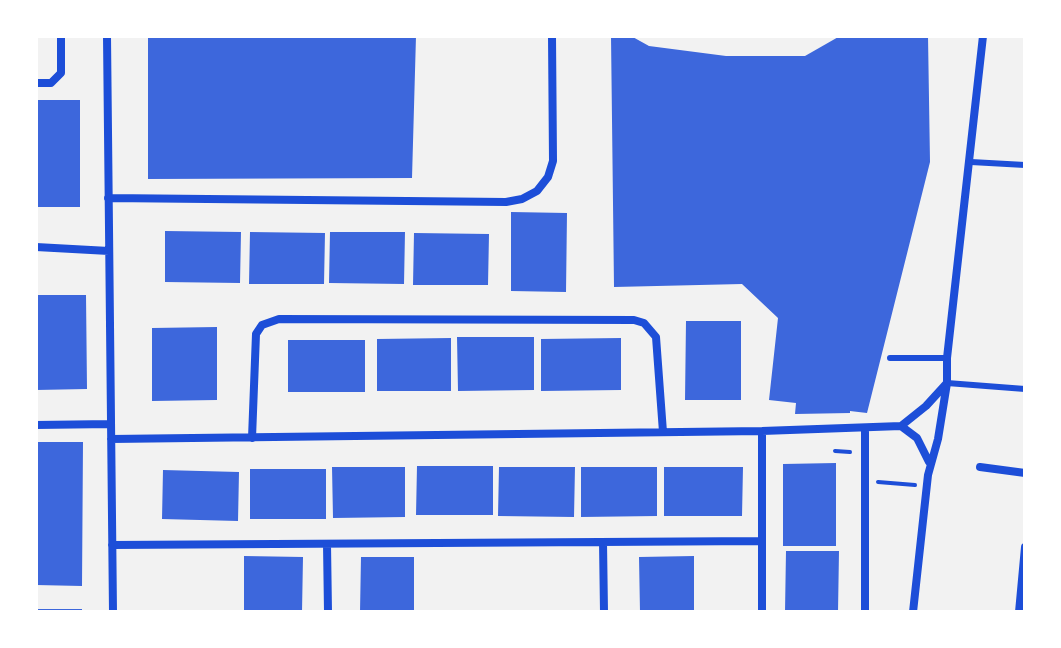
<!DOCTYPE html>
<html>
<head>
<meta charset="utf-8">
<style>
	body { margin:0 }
	#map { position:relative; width:1061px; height:648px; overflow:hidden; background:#f2f2f2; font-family:"Noto Sans",sans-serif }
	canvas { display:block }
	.frame { position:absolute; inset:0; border:38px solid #fff; pointer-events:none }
</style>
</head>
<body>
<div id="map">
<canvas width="1061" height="648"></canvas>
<div class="frame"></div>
</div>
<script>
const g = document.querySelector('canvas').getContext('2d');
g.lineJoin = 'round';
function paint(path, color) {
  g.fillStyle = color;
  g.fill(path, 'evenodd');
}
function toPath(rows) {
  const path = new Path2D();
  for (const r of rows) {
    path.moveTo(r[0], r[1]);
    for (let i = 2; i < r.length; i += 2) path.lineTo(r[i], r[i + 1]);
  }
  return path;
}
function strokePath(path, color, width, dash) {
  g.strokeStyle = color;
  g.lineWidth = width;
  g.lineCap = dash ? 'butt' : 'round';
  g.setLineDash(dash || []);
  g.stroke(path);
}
paint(toPath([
	[148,36,416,36,412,178,148,179],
	[611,36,631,36,649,46,726,56,805,56,840,36,928,36,930,162,867,413,850,411,850,413,795,414,796,403,769,400,778,318,742,284,614,287],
	[36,100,80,100,80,207,36,207],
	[511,212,567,213,566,292,511,291],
	[165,231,241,232,240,283,165,282],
	[250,232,325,233,324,284,249,284],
	[330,232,405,232,404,284,329,283],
	[414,233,489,234,488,285,413,285],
	[36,295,86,295,87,389,36,390],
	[686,321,741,321,741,400,685,400],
	[217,327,217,400,152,401,152,328],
	[457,337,534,337,534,390,458,391],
	[451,338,451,391,377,391,377,339],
	[621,338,621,390,541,391,541,339],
	[288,340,365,340,365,392,288,392],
	[36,442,83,442,82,586,36,585],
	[836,463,836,546,783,546,783,464],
	[417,466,493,466,493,515,416,515],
	[332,467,405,467,405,517,333,518],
	[499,467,575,467,574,517,498,516],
	[581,467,657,467,657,516,581,517],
	[664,467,743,467,742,516,664,516],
	[250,469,326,469,326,519,250,519],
	[163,470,239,472,238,521,162,519],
	[786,551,839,551,838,612,785,612],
	[244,556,303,557,302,612,244,612],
	[694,556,694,612,640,612,639,557],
	[361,557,414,557,414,612,360,612],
	[36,609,82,609,82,612,36,612]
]), '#3d67dc');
strokePath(toPath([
	[835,451,850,452],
	[878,482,915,485]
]), '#1d4ed8', 4);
strokePath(toPath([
	[971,162,1025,165],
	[890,358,947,358],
	[947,383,1025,389]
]), '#1d4ed8', 6);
strokePath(toPath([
	[107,36,113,612],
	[36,83,51,83,61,73,61,36],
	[108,198,506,202,522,199,537,191,548,177,553,161,552,36],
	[36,247,109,251],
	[36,425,111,424],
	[901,426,917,438,929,462],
	[762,431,762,612],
	[252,438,256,334,262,325,279,319,634,320,644,323,656,337,663,432],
	[111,439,762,431,901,426,926,406,947,383],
	[980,467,1025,473],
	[603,542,604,612],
	[327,544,328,612],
	[112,545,762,541],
	[865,612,865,429],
	[913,612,928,475,938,439,947,383,947,358,983,36],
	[1019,612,1025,547]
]), '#1d4ed8', 8);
</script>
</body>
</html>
